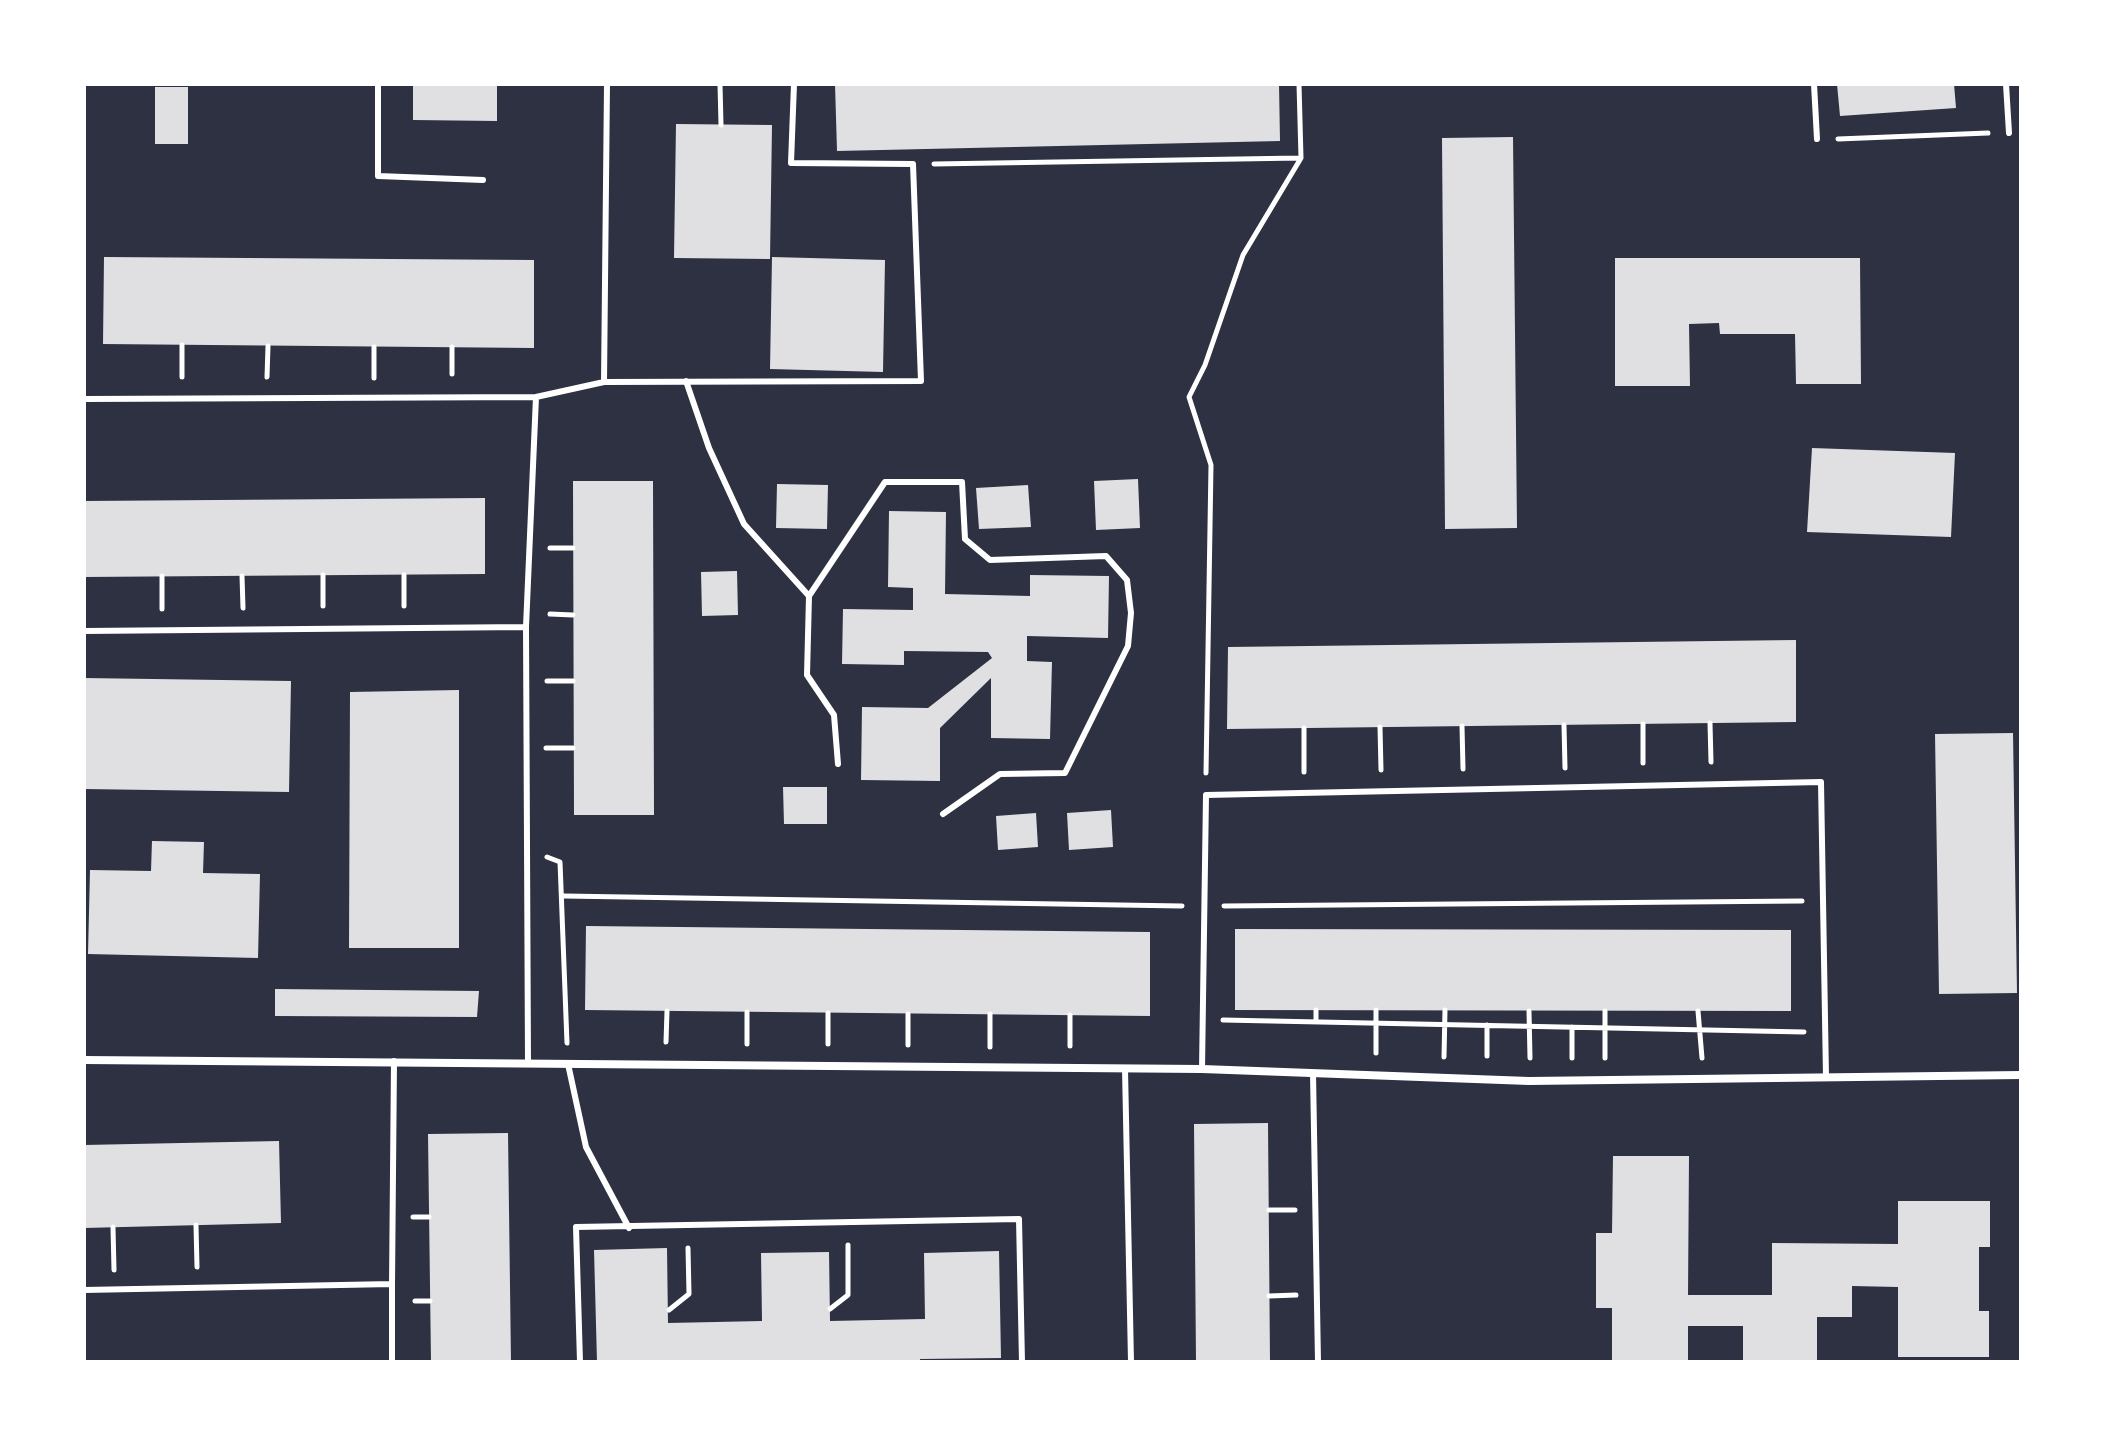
<!DOCTYPE html>
<html>
<head>
<meta charset="utf-8">
<style>
	body { margin:0 }
	#map { position:relative; width:2105px; height:1446px; overflow:hidden; background:#2d3142; font-family:Roboto,sans-serif }
	canvas { display:block }
	.frame { position:absolute; inset:0; border:86px solid #fff; pointer-events:none }
</style>
</head>
<body>
<div id="map">
<canvas width="2105" height="1446"></canvas>
<div class="frame"></div>
</div>
<script>
const g = document.querySelector('canvas').getContext('2d');
g.lineJoin = 'round';
function paint(path, color) {
  g.fillStyle = color;
  g.fill(path, 'evenodd');
}
function toPath(rows) {
  const path = new Path2D();
  for (const r of rows) {
    path.moveTo(r[0], r[1]);
    for (let i = 2; i < r.length; i += 2) path.lineTo(r[i], r[i + 1]);
  }
  return path;
}
function strokePath(path, color, width, dash) {
  g.strokeStyle = color;
  g.lineWidth = width;
  g.lineCap = dash ? 'butt' : 'round';
  g.setLineDash(dash || []);
  g.stroke(path);
}
paint(toPath([
	[413,84,497,84,497,121,413,120],
	[835,84,1279,84,1280,141,837,151],
	[1837,84,1954,84,1956,108,1840,116],
	[155,87,188,87,188,144,155,144],
	[676,124,772,125,770,259,674,258],
	[1513,137,1517,528,1445,529,1442,138],
	[104,257,534,260,534,348,103,344],
	[772,257,885,260,883,372,770,369],
	[1615,258,1860,258,1861,384,1796,384,1795,334,1720,334,1719,323,1689,324,1690,386,1615,386],
	[1812,448,1955,453,1951,537,1807,532],
	[1138,479,1140,528,1096,530,1094,481],
	[573,481,653,481,654,815,574,815],
	[777,484,828,485,827,529,776,528],
	[1028,485,1031,527,979,529,976,488],
	[485,498,485,574,84,577,84,501],
	[889,511,946,512,945,594,1030,596,1030,575,1109,576,1108,638,1027,636,1027,661,1052,662,1050,739,991,738,991,678,940,728,940,781,861,780,862,707,928,708,992,658,988,652,904,651,904,665,842,664,843,609,913,610,913,588,888,587],
	[737,571,738,615,702,616,701,572],
	[1796,640,1796,722,1227,729,1228,647],
	[84,678,291,681,289,792,84,789],
	[459,690,459,948,349,948,350,692],
	[2013,733,2017,993,1939,994,1935,734],
	[783,787,827,787,827,824,784,824],
	[1111,810,1113,847,1069,850,1067,813],
	[1036,813,1038,847,998,850,996,816],
	[152,841,204,842,203,873,260,874,258,958,88,954,90,870,151,871],
	[586,926,1150,932,1150,1016,585,1010],
	[1235,929,1791,930,1791,1011,1235,1010],
	[275,989,479,991,477,1017,275,1016],
	[1268,1123,1270,1362,1196,1362,1194,1124],
	[508,1133,511,1362,431,1362,428,1134],
	[279,1141,281,1223,84,1228,84,1145],
	[1613,1156,1689,1156,1688,1295,1772,1295,1772,1243,1898,1244,1898,1201,1990,1201,1990,1247,1979,1247,1979,1311,1989,1311,1989,1357,1898,1357,1898,1287,1852,1286,1852,1317,1817,1317,1817,1362,1743,1362,1743,1326,1688,1326,1688,1362,1612,1362,1612,1308,1596,1308,1596,1233,1612,1233],
	[667,1248,668,1323,762,1321,761,1253,829,1252,830,1321,925,1319,924,1253,999,1251,1001,1358,920,1359,920,1362,597,1362,594,1250]
]), '#e0e0e3');
strokePath(toPath([
	[720,84,721,125],
	[1838,139,1988,133],
	[934,164,1300,158],
	[452,374,452,347],
	[182,377,182,345],
	[267,377,268,346],
	[374,378,374,347],
	[550,548,573,548],
	[323,575,323,606],
	[404,575,404,606],
	[162,576,162,609],
	[242,576,243,608],
	[550,614,573,615],
	[547,681,573,681],
	[1710,723,1711,762],
	[1643,724,1643,763],
	[1564,725,1565,768],
	[1462,726,1463,769],
	[1380,727,1381,770],
	[1304,728,1304,772],
	[546,748,573,748],
	[1206,773,1211,465,1189,397,1205,365,1243,255,1301,158,1299,84],
	[547,857,560,862,567,1043],
	[564,896,1182,906],
	[1224,906,1802,901],
	[1529,1011,1530,1058],
	[1605,1011,1605,1058],
	[1698,1011,1702,1058],
	[990,1014,990,1047],
	[1223,1020,1804,1032],
	[1316,1022,1316,1010],
	[666,1042,667,1011],
	[747,1044,747,1012],
	[828,1044,828,1013],
	[908,1045,908,1014],
	[1070,1046,1070,1015],
	[1376,1053,1376,1010],
	[1487,1056,1487,1025],
	[1444,1057,1445,1010],
	[1572,1058,1572,1027],
	[1269,1210,1295,1210],
	[413,1217,429,1217],
	[196,1225,197,1267],
	[113,1227,114,1270],
	[1269,1296,1296,1295],
	[415,1301,430,1301],
	[830,1309,848,1295,848,1245],
	[669,1310,689,1294,688,1248]
]), '#fff', 5);
strokePath(toPath([
	[378,84,378,176,483,180],
	[1814,84,1817,139],
	[2006,84,2009,133],
	[686,381,709,448,744,524,809,596,885,482,962,482,965,539,990,560,1106,556,1127,580,1131,613,1128,646,1065,773,1000,774,943,814],
	[604,382,921,381,913,164,791,163,794,84],
	[536,397,604,382,607,84],
	[84,399,536,397,526,627],
	[809,596,807,675,834,715,838,764],
	[84,631,526,627,528,1063],
	[568,1064,586,1147,629,1228],
	[1125,1069,1131,1362],
	[1202,1069,1206,795,1821,782,1826,1077],
	[1313,1073,1318,1362],
	[392,1284,394,1061],
	[84,1290,392,1284,392,1362],
	[580,1362,576,1227,1019,1219,1022,1362]
]), '#fff', 6);
strokePath(toPath([
	[84,1060,1202,1069,1529,1081,2021,1075]
]), '#fff', 8);
</script>
</body>
</html>
